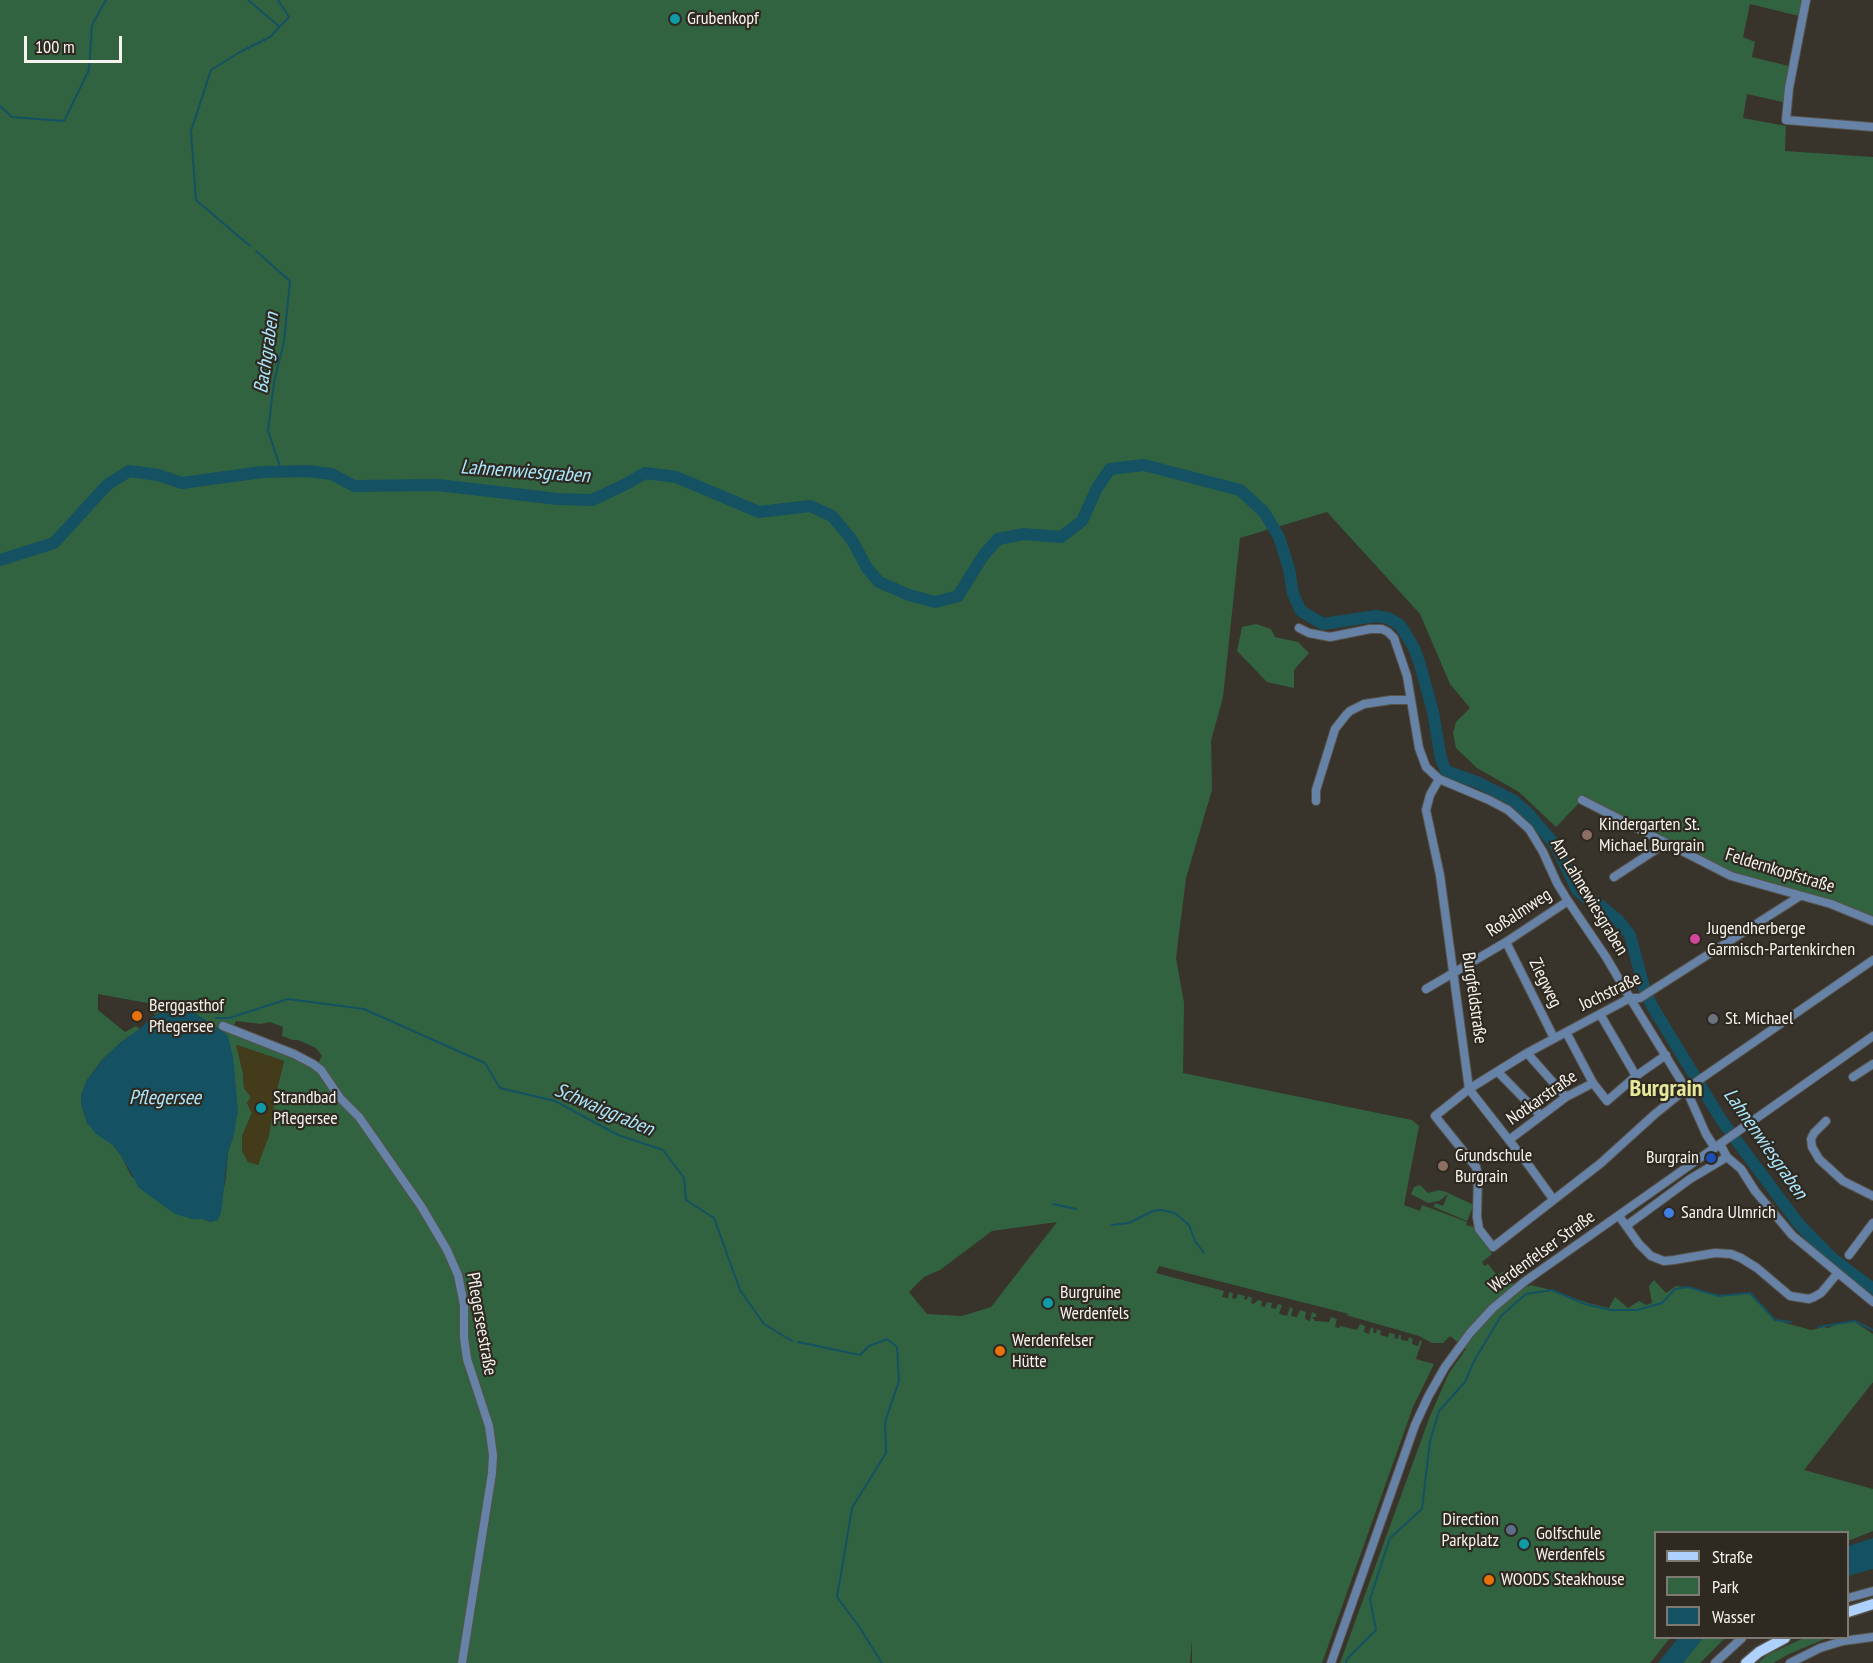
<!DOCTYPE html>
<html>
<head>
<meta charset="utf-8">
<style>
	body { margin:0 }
	#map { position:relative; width:1873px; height:1663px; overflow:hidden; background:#38332b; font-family:"PT Sans Narrow",sans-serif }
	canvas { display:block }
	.legend { position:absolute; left:1654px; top:1531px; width:195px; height:108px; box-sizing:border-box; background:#2e2921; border:2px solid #7e7a73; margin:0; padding:8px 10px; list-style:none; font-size:18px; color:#f7f4ef }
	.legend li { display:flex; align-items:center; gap:12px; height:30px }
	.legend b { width:30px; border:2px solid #7e7a73 }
	.scale { position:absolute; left:24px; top:36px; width:98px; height:27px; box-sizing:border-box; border:3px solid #f7f4ef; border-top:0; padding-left:8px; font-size:18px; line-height:21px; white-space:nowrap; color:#f7f4ef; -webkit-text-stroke:4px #2e2921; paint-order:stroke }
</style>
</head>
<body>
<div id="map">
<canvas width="1873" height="1663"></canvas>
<ul class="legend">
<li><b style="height:8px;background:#add0fc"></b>Straße</li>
<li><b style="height:16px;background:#326340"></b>Park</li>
<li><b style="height:16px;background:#145162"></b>Wasser</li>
</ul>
<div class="scale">100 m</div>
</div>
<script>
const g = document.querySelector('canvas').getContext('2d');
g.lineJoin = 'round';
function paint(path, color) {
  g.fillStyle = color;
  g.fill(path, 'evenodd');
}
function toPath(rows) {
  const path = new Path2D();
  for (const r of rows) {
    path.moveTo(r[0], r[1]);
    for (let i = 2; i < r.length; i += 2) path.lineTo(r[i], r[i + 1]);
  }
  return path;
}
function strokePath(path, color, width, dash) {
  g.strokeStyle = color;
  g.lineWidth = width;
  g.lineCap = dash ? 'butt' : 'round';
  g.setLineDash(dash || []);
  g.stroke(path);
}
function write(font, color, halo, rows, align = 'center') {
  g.font = font + ' "PT Sans Narrow",sans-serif';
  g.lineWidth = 4.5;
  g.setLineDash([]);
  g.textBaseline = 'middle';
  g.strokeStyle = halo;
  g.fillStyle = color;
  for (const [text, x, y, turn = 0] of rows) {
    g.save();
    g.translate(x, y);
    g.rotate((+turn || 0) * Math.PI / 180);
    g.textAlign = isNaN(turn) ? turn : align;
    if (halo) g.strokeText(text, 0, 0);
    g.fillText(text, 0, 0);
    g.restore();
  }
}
paint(toPath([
	[0,0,1806,0,1803,17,1750,4,1743,37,1755,42,1752,57,1793,67,1787,103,1747,94,1743,118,1786,126,1785,151,1873,157,1873,917,1828,899,1733,872,1582,800,1556,827,1519,792,1477,768,1456,748,1453,733,1456,722,1470,708,1450,684,1420,614,1327,512,1240,538,1223,697,1211,741,1212,790,1186,878,1176,958,1184,1003,1183,1073,1412,1120,1419,1126,1404,1205,1420,1211,1422,1205,1467,1222,1466,1225,1474,1227,1482,1238,1492,1254,1482,1262,1484,1266,1488,1264,1497,1275,1519,1264,1523,1273,1510,1283,1529,1286,1531,1285,1551,1290,1588,1303,1609,1308,1615,1297,1628,1308,1639,1301,1646,1305,1652,1303,1649,1286,1654,1280,1666,1293,1676,1286,1696,1288,1696,1289,1719,1296,1750,1293,1775,1320,1811,1330,1824,1327,1828,1328,1840,1323,1855,1322,1873,1334,1873,1382,1804,1470,1873,1489,1873,1531,1848,1541,1848,1532,1656,1532,1656,1638,1670,1638,1650,1663,1340,1663,1430,1416,1449,1373,1466,1349,1450,1336,1443,1343,1432,1343,1419,1336,1346,1315,1349,1314,1159,1266,1156,1273,1224,1291,1222,1297,1228,1298,1229,1292,1233,1293,1232,1298,1236,1299,1238,1294,1245,1296,1244,1299,1247,1300,1248,1296,1252,1298,1251,1303,1254,1304,1258,1300,1262,1301,1261,1306,1265,1307,1267,1302,1272,1303,1271,1308,1276,1309,1278,1304,1282,1305,1279,1314,1287,1316,1290,1307,1293,1309,1291,1316,1297,1317,1300,1310,1306,1312,1305,1319,1307,1320,1310,1321,1312,1312,1316,1314,1316,1317,1312,1317,1315,1321,1329,1322,1331,1317,1337,1319,1335,1327,1339,1328,1340,1326,1357,1330,1360,1324,1365,1326,1364,1332,1369,1334,1371,1327,1374,1329,1373,1333,1376,1333,1377,1329,1381,1331,1380,1335,1388,1337,1389,1333,1395,1334,1394,1338,1398,1339,1399,1335,1401,1335,1401,1340,1408,1341,1409,1337,1413,1339,1412,1344,1418,1346,1420,1340,1422,1341,1416,1359,1412,1358,1434,1364,1413,1407,1322,1663,1192,1663,1192,1640,1190,1663,0,1663],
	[98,994,153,1004,149,1010,155,1015,174,1008,196,1014,225,1033,234,1134,228,1152,226,1177,223,1192,211,1222,203,1219,192,1219,131,1176,122,1157,114,1146,87,1123,82,1107,81,1096,87,1080,102,1060,121,1042,140,1029,136,1026,125,1032,98,1010],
	[236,1021,261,1024,270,1022,283,1027,282,1036,293,1040,298,1040,316,1048,322,1056,318,1063,233,1027],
	[237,1045,284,1061,258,1165,248,1161,242,1151,242,1136,252,1113,247,1103,251,1097,244,1088,243,1073],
	[1057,1222,991,1307,962,1316,927,1314,909,1292,924,1277,940,1270,992,1231],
	[1256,624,1271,629,1275,637,1298,642,1309,653,1294,670,1294,688,1267,682,1237,651,1242,627],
	[1420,1185,1428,1193,1439,1190,1446,1192,1474,1205,1467,1221,1434,1207,1435,1203,1443,1206,1448,1194,1439,1201,1428,1203,1411,1194,1414,1187],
	[1703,1638,1725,1638,1700,1663,1683,1663],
	[1804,1638,1827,1638,1789,1654,1773,1663,1758,1663,1767,1655]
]), '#326340');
paint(toPath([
	[236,1045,284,1061,276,1093,269,1136,258,1165,248,1162,242,1151,242,1136,252,1113,247,1103,251,1097,244,1088,243,1073]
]), '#443b1b');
paint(toPath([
	[174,1008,196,1014,225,1033,228,1036,233,1057,238,1111,234,1134,228,1152,221,1213,218,1220,211,1222,203,1219,192,1219,175,1214,139,1188,122,1157,114,1146,96,1134,87,1123,82,1107,81,1096,87,1080,102,1060,121,1042,141,1028,150,1018,169,1009],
	[1873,1538,1873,1569,1848,1576,1848,1546],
	[1678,1638,1703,1638,1683,1663,1658,1663]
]), '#145162');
strokePath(toPath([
	[248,0,280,27],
	[0,106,12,117,64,121,89,70,92,25,106,0],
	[250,246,196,200,191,131,211,70,240,52,270,37,289,17,278,0],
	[256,251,290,281,284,342,274,382,268,431,282,472],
	[216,1018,229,1018,288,999,364,1009,485,1063,500,1088,555,1101,618,1135,663,1150,684,1178,686,1200,714,1218,740,1290,764,1324,792,1341],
	[1053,1204,1076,1209],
	[1112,1225,1129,1223,1153,1211,1161,1210,1175,1213,1189,1225,1195,1241,1204,1253],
	[1818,1327,1855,1321,1873,1330],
	[798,1342,860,1355,869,1346,887,1339,897,1347,899,1381,885,1422,886,1453,852,1508,837,1597,858,1625,882,1663],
	[1346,1663,1347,1659,1376,1630,1370,1599,1390,1538,1422,1509,1430,1441,1439,1411,1465,1382,1474,1361,1501,1316,1526,1294,1552,1290,1585,1304,1611,1310,1637,1310,1662,1303,1675,1289,1688,1287,1719,1296,1750,1293,1775,1320,1791,1322]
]), '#145162', 2);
strokePath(toPath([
	[0,560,54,543,107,485,129,471,158,475,182,483,262,472,307,471,332,474,354,486,438,485,558,499,592,500,626,484,645,473,676,477,759,512,810,506,832,516,852,540,867,568,879,582,909,595,935,602,958,596,983,556,998,539,1024,534,1061,537,1082,521,1097,488,1110,469,1144,465,1240,490,1264,512,1279,537,1289,569,1293,594,1301,611,1323,624,1376,616,1388,618,1400,625,1413,646,1419,661,1433,712,1441,759,1446,771,1479,783,1513,800,1529,814,1556,846,1577,890,1586,898,1600,905,1618,920,1630,935,1645,991,1652,1006,1722,1121,1798,1223,1832,1258,1873,1289]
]), '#145162', 12);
const minor = toPath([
	[1806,0,1789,88,1786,120,1873,127],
	[1299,628,1309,633,1330,637,1370,629,1382,629,1388,632,1394,638,1407,676,1419,748,1426,767,1439,779,1489,800,1508,810,1529,829,1543,852,1557,883,1568,901,1606,957,1630,998,1686,1089,1706,1134,1715,1148],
	[1439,779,1430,795,1426,810,1440,875,1469,1089,1530,1167,1553,1199],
	[1582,800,1731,876,1831,904,1873,921],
	[1316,801,1316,790,1335,729,1346,715,1350,711,1364,704,1391,700,1410,700],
	[1614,877,1666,843],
	[1800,896,1640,998,1630,998,1527,1053,1469,1089,1435,1116,1476,1167,1478,1175,1477,1217,1479,1229,1493,1247,1601,1163,1655,1114,1686,1089,1873,960],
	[1506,942,1554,1038],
	[1426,989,1506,942,1568,901],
	[1600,1014,1636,1076],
	[223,1026,294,1054,313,1064,321,1070,340,1098,359,1117,421,1206,447,1250,458,1275,464,1305,464,1338,467,1359,489,1426,493,1455,492,1473,462,1663],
	[1566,1032,1593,1083],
	[1527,1053,1566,1097],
	[1498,1072,1540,1115],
	[1853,1077,1873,1064],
	[1826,1121,1814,1133,1811,1139,1812,1147,1819,1159,1843,1181,1873,1196],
	[1509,1140,1566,1097,1593,1083,1607,1101,1636,1076,1666,1055],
	[1720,1144,1727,1157,1741,1169,1755,1191,1792,1235,1873,1302],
	[1619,1216,1639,1244,1651,1256,1664,1261,1674,1260,1715,1253,1731,1254,1741,1258,1757,1268,1790,1296,1809,1299,1814,1297,1821,1293,1837,1274],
	[1626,1226,1690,1179,1727,1157],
	[1849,1255,1873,1223],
	[1848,1598,1873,1591],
	[1331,1663,1415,1425,1428,1397,1445,1367,1470,1333,1493,1308,1524,1282,1873,1036],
	[1715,1663,1742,1638],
	[1790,1663,1820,1648,1843,1641,1873,1637]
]);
const major = toPath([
	[1848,1612,1873,1604],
	[1746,1663,1759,1652,1785,1638]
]);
strokePath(minor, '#57524a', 10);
strokePath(major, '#57524a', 13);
strokePath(minor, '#6683a7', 8);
strokePath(major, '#add0fc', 10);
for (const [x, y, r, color] of [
	[675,19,6,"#0f9aa8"],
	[1587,835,6,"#8d6e63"],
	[1695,939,6,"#d1479c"],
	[137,1016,6,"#e8710a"],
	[1713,1019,6,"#6b7280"],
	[261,1108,6,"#0f9aa8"],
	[1711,1158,6,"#1a4fb4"],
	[1443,1166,6,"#8d6e63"],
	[1669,1213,6,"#3f7fe0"],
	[1048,1303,6,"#0f9aa8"],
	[1000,1351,6,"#e8710a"],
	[1511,1530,6,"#5c6f8a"],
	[1524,1544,6,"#0f9aa8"],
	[1489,1580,6,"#e8710a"]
]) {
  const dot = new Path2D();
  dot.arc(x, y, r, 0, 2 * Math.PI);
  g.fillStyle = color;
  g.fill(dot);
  strokePath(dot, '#2e2921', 2);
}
write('18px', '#f7f4ef', '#2e2921', [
	["Grubenkopf",687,19],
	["Kindergarten St.",1599,825],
	["Michael Burgrain",1599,846],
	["Jugendherberge",1707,929],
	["Garmisch-Partenkirchen",1707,950],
	["Berggasthof",149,1006],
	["Pflegersee",149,1027],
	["St. Michael",1725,1019],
	["Strandbad",273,1098],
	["Pflegersee",273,1119],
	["Grundschule",1455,1156],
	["Burgrain",1455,1177],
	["Burgrain",1699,1158,"right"],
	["Sandra Ulmrich",1681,1213],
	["Burgruine",1060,1293],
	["Werdenfels",1060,1314],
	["Werdenfelser",1012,1341],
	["Hütte",1012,1362],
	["Direction",1499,1520,"right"],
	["Parkplatz",1499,1541,"right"],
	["Golfschule",1536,1534],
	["Werdenfels",1536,1555],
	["WOODS Steakhouse",1501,1580]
], 'left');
write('18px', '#f7f4ef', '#2e2921', [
	["Feldernkopfstraße",1780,871,17],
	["Am Lahnewiesgraben",1589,897,59],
	["Roßalmweg",1519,913,-33],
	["Ziegweg",1545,983,64],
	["Jochstraße",1610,992,-26],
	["Burgfeldstraße",1474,998,82],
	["Notkarstraße",1542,1098,-35],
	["Werdenfelser Straße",1542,1252,-36],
	["Pflegerseestraße",481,1324,80]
]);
write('italic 20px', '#ace8fd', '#2e2921', [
	["Bachgraben",267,353,-82],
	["Lahnenwiesgraben",525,472,4],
	["Pflegersee",165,1098],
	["Schwaiggraben",604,1110,23],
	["Lahnenwiesgraben",1765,1144,55]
]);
write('bold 24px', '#e7e99a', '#2e2921', [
	["Burgrain",1666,1089]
]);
</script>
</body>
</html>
